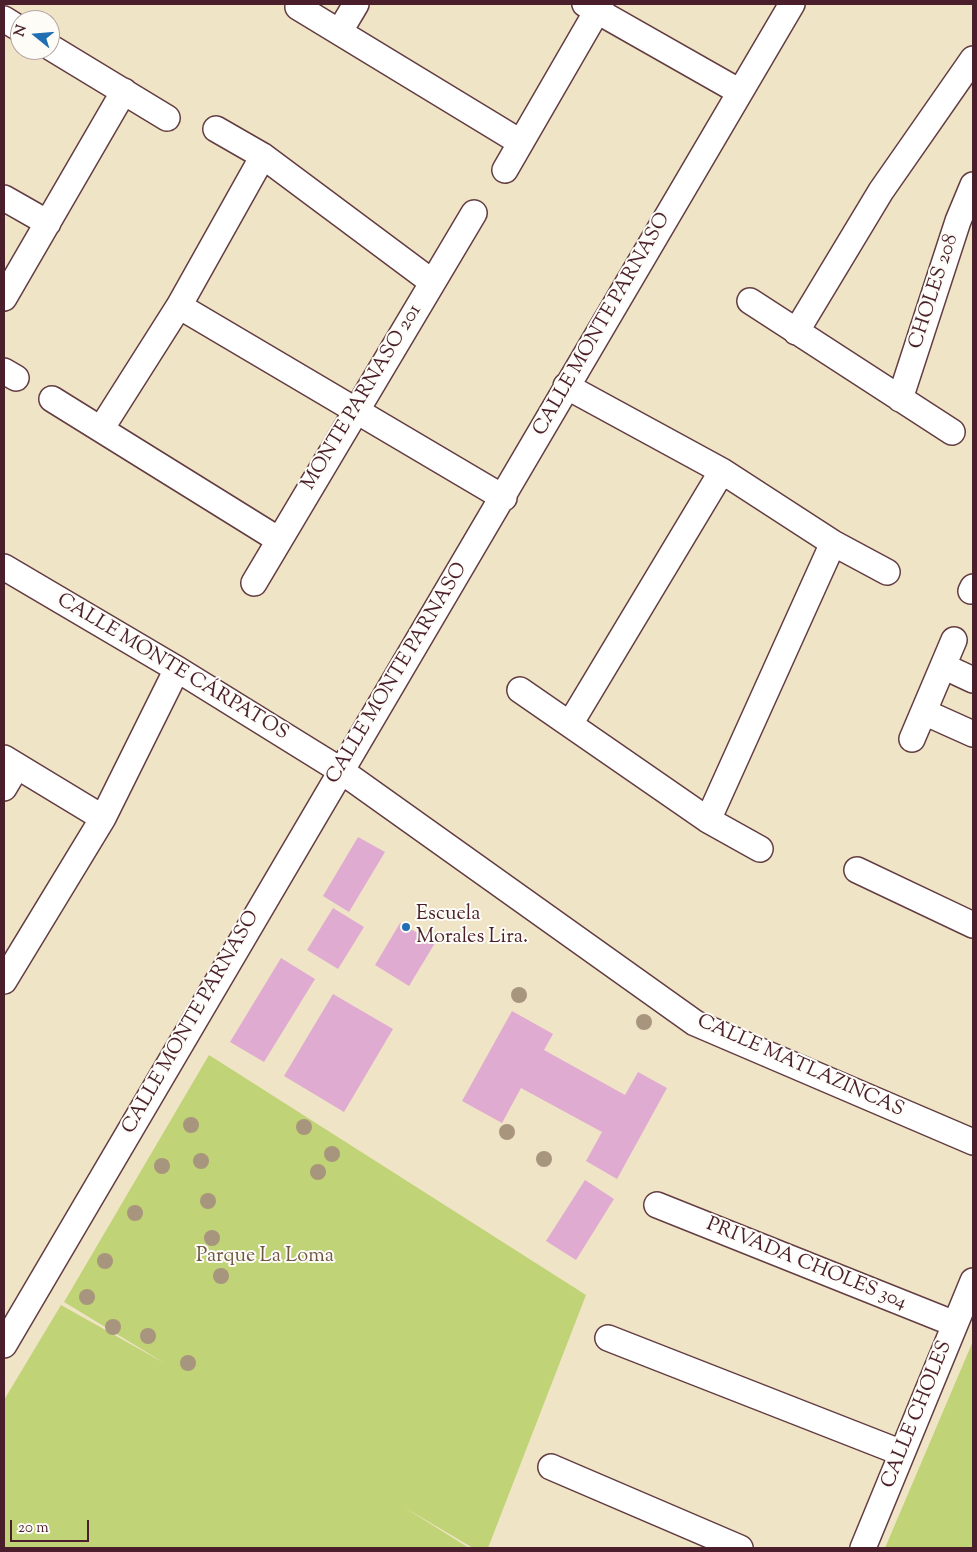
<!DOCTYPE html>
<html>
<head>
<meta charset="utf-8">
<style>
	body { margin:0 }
	#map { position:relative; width:977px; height:1552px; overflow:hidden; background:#f0e4c7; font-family:"Sorts Mill Goudy",serif }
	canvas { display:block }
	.frame { position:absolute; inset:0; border:5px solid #4a1f2b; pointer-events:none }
	.north { position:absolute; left:10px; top:10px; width:50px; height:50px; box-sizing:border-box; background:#fdfcf7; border:1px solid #b5a4a5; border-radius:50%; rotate:287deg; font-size:14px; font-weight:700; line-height:20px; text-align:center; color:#4a1f2b }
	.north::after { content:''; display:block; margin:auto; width:18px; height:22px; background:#1f6fb2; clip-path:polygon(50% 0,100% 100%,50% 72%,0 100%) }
	.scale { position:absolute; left:10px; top:1520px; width:79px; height:22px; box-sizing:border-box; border:2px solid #4a1f2b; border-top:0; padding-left:6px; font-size:15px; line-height:18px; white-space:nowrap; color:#4a1f2b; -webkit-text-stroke:4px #fdfcf7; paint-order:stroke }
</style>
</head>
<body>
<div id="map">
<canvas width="977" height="1552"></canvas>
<div class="frame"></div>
<div class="north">N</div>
<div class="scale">20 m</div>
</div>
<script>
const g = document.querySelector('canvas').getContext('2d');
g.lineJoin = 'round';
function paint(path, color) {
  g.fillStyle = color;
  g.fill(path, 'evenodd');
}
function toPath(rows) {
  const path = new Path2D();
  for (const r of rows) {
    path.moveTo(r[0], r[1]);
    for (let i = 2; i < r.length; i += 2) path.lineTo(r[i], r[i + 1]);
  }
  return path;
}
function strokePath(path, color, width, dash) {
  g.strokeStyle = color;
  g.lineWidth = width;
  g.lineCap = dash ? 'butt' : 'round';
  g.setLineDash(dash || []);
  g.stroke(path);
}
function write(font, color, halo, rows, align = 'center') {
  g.font = font + ' "Sorts Mill Goudy",serif';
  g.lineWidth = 4;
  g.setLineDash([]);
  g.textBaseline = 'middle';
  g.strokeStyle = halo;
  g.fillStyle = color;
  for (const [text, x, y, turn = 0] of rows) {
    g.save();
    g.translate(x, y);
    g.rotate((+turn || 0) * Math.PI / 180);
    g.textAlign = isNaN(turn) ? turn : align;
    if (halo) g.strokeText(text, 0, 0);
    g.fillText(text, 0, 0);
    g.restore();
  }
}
paint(toPath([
	[209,1055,586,1295,488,1548,473,1548,402,1506,469,1548,4,1548,4,1400,61,1305,166,1364,64,1302],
	[973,1341,973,1548,885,1548]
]), '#c0d376');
paint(toPath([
	[358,837,385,852,349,912,323,896],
	[333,908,364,927,338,969,307,950],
	[400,923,435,943,409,986,375,965],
	[281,958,315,979,264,1062,230,1042],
	[333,994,393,1029,344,1112,284,1076],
	[512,1011,553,1034,544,1050,625,1095,638,1072,667,1088,617,1179,586,1161,602,1132,521,1088,502,1123,462,1101],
	[585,1180,614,1199,576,1260,546,1241]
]), '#dfabd1');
const minor = toPath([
	[585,4,740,92],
	[298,7,520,142],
	[4,19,20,29],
	[340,31,356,4],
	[50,47,167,118],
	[216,129,263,156,432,282],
	[505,170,601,4],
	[4,198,48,223],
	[4,298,124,91],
	[750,301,952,432],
	[179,306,504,498],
	[796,332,881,191,973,59],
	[4,371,16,378],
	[566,386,722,471,833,543,887,572],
	[52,399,279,540],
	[900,399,958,221,973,185],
	[101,429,179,306,263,156],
	[4,567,177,669,340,770,695,1023,973,1142],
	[254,583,474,213],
	[971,591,973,587],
	[943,666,973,680],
	[520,690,708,820,760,849],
	[924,712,973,734],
	[570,724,722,471],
	[912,739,954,640],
	[4,758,103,818],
	[4,788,17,766],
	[708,820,833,543],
	[857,870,973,925],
	[4,981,103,818,177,669],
	[657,1205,955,1324],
	[608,1338,902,1453],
	[4,1345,792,4],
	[551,1467,740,1548],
	[863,1548,973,1281]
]);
strokePath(minor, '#633d42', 28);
strokePath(minor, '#fff', 25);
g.fillStyle = '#a8957e';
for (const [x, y] of [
	[519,995],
	[644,1022],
	[191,1125],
	[304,1127],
	[507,1132],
	[332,1154],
	[544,1159],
	[201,1161],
	[162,1166],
	[318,1172],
	[208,1201],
	[135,1213],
	[212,1238],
	[105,1261],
	[221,1276],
	[87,1297],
	[113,1327],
	[148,1336],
	[188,1363]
]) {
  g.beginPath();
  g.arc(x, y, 8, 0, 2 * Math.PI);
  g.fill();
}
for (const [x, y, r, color] of [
	[406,927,5,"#1f6fb2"]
]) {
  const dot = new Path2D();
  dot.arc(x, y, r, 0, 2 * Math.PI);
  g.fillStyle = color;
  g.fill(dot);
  strokePath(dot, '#fdfcf7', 2);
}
write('20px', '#4a1f2b', '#fdfcf7', [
	["CHOLES 208",935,292,-72],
	["CALLE MONTE PARNASO",603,325,-60],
	["MONTE PARNASO 201",363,398,-59],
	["CALLE MONTE CÁRPATOS",172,668,31],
	["CALLE MONTE PARNASO",398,674,-59],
	["CALLE MONTE PARNASO",192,1023,-60],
	["CALLE MATLAZINCAS",800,1067,24],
	["PRIVADA CHOLES 304",806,1265,22],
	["CALLE CHOLES",918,1415,-68]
]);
write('20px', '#4a1f2b', '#fdfcf7', [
	["Escuela",416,916],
	["Morales Lira.",416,939]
], 'left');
write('20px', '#6d5542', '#fdfcf7', [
	["Parque La Loma",265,1258]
]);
</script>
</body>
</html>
